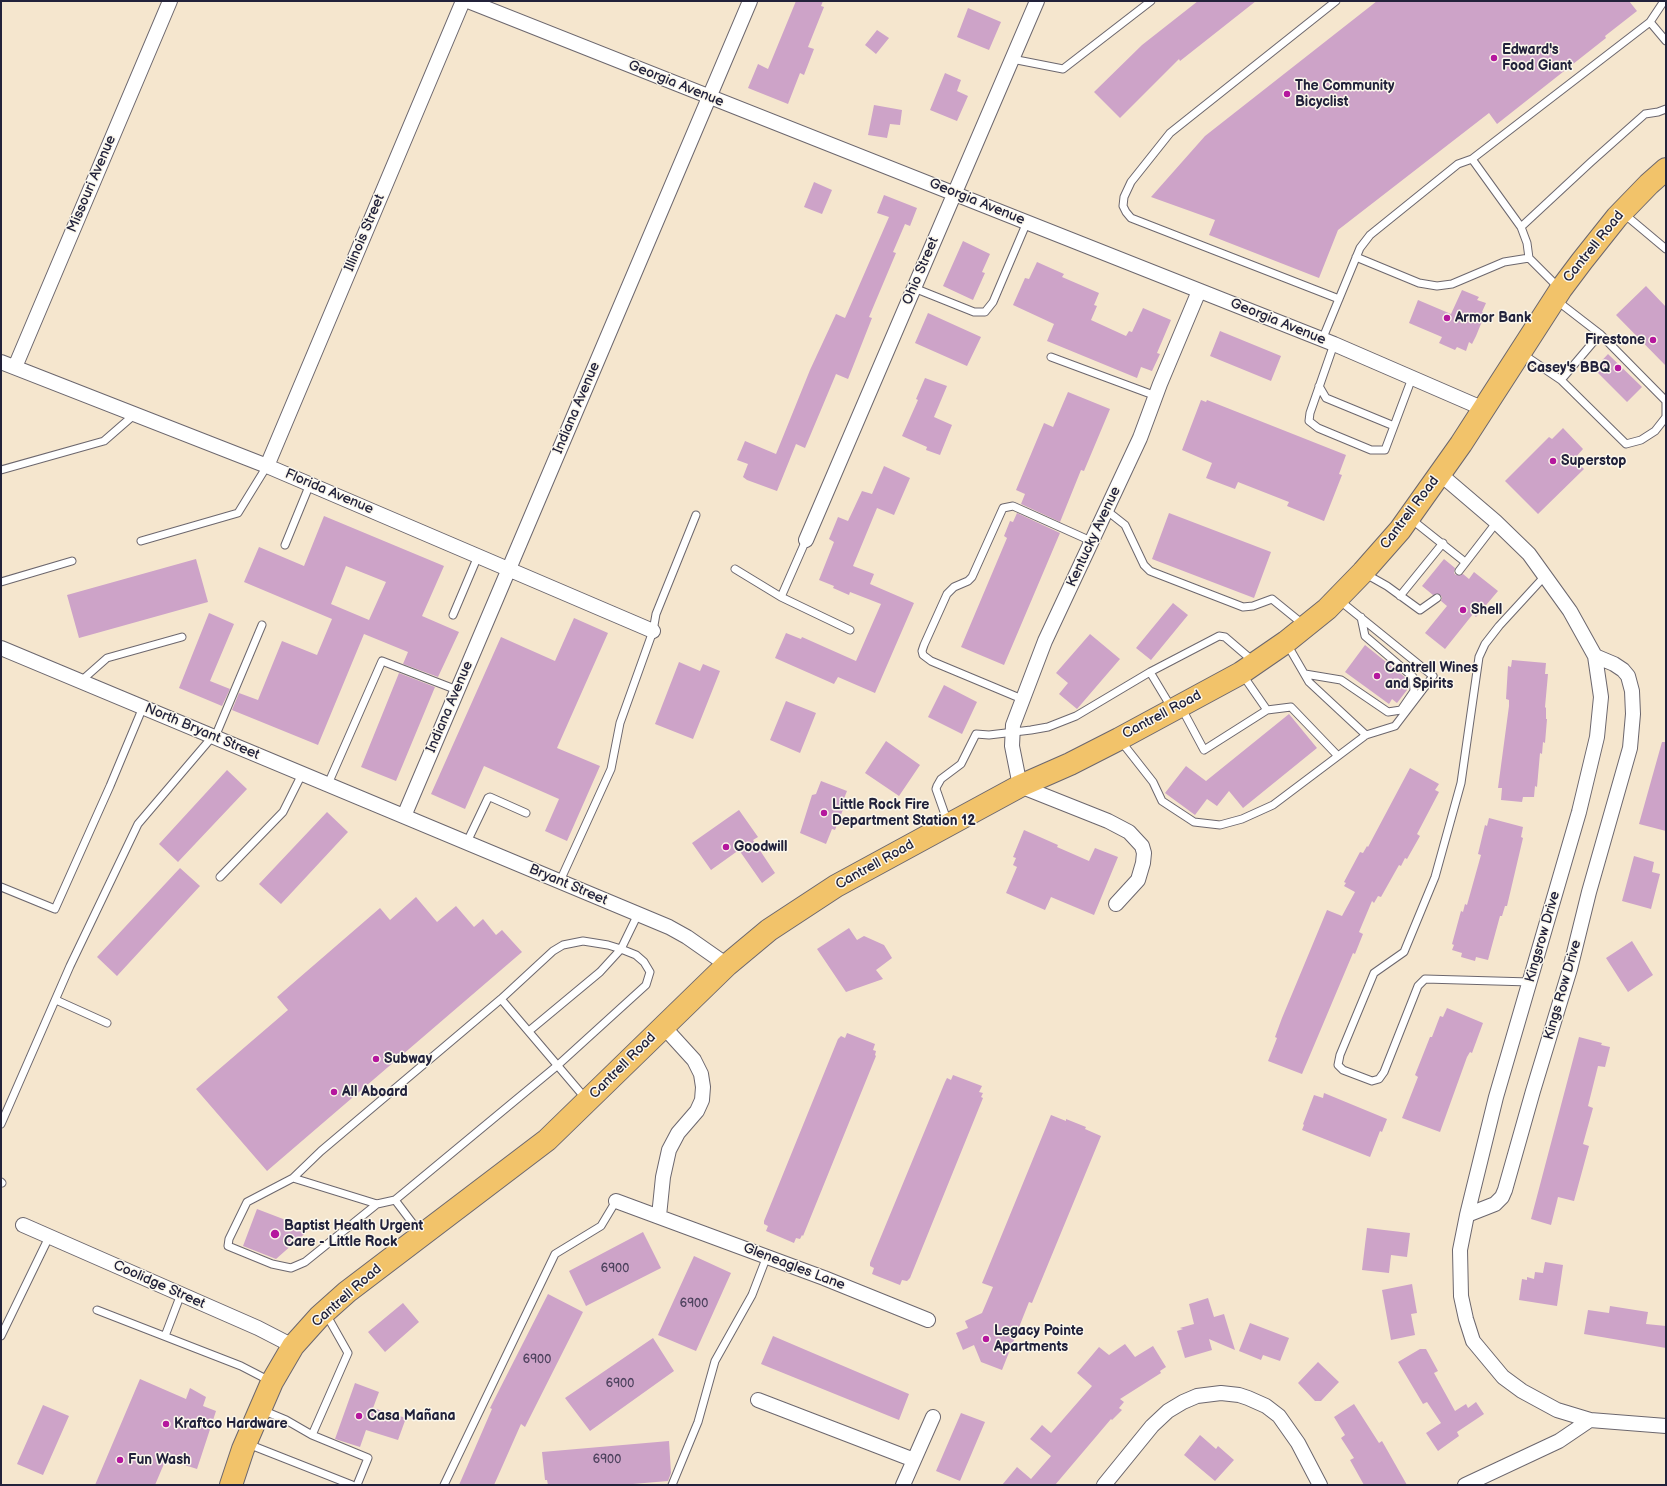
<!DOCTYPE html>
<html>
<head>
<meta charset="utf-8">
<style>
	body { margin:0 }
	#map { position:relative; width:1667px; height:1486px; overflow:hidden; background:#f5e6ce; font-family:"Balsamiq Sans",sans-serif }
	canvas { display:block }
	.frame { position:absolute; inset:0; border:2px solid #22223b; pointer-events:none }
</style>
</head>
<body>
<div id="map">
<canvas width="1667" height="1486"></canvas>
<div class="frame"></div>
</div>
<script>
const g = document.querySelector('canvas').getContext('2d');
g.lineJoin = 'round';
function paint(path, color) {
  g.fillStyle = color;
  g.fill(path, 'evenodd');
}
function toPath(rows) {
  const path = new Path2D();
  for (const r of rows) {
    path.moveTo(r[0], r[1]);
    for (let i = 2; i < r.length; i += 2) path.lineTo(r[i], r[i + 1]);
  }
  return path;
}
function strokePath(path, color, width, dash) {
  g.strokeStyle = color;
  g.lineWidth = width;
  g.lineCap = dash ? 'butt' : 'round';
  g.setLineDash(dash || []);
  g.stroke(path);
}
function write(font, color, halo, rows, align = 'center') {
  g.font = font + ' "Balsamiq Sans",sans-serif';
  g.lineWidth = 3;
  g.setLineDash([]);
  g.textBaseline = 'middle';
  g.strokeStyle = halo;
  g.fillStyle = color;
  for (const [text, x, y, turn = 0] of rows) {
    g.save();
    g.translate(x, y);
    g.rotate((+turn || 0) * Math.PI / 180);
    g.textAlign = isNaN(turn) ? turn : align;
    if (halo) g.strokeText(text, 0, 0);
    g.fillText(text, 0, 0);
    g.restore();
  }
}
paint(toPath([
	[796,1,823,1,821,6,824,7,808,47,814,49,804,75,800,73,788,104,748,88,758,64,768,69],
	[1198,1,1256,1,1180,61,1179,59,1120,118,1094,92,1142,45],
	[1377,1,1629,1,1637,11,1605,36,1606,38,1497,124,1489,113,1338,230,1319,278,1209,235,1215,220,1151,197,1205,136],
	[968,8,1001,22,989,50,957,37],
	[877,30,889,38,876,54,865,45],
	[945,73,961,80,957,91,968,96,957,121,930,110],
	[874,105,902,110,900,125,890,124,887,138,868,135],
	[814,182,832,190,822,214,804,207],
	[884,195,917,208,910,226,905,224,893,252,896,253,869,317,872,318,848,379,836,374,805,448,796,444,777,491,747,480,743,477,748,464,737,460,745,441,776,454,810,370,836,314,845,318,889,217,877,213],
	[963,241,990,254,982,272,985,273,973,300,943,286],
	[1037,262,1064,274,1062,277,1099,293,1094,305,1097,306,1091,320,1126,336,1129,331,1132,332,1143,308,1171,320,1157,353,1160,354,1152,371,1141,367,1137,378,1047,341,1054,324,1013,305,1025,278,1029,279],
	[1646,286,1666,307,1666,366,1616,315],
	[1462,290,1479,297,1477,300,1486,303,1482,312,1485,314,1476,336,1472,344,1469,342,1466,351,1457,347,1455,350,1439,343,1442,337,1409,323,1418,300,1451,314],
	[928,313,981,337,967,366,915,343],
	[1220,331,1281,356,1271,381,1210,356],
	[1608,354,1642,387,1627,402,1594,369],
	[925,378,947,386,934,417,952,425,940,455,926,450,927,447,902,436,918,400,916,399],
	[1068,392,1110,409,1084,471,1081,470,1060,522,1021,504,1025,494,1016,490,1044,423,1053,427],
	[1201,400,1206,402,1207,400,1346,455,1339,474,1342,475,1324,521,1287,506,1289,502,1238,482,1235,489,1206,478,1212,463,1182,450],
	[1563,428,1583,449,1574,459,1584,469,1538,514,1505,481,1549,437,1552,439],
	[884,466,910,478,894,515,877,508,853,566,874,574,870,584,914,603,875,693,838,677,834,684,775,658,786,633,801,639,802,637,856,661,881,604,850,592,849,595,833,588,834,586,819,580,834,542,829,539,838,517,848,521,862,491,872,494],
	[1017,513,1060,533,1004,665,961,647,1007,538,1004,536,1010,521,1013,522],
	[1169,513,1271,552,1254,598,1152,559],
	[324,516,444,566,422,616,459,632,438,677,403,664,408,652,364,634,318,745,232,710,239,693,258,700,282,641,317,655,332,619,244,582,259,547,304,566],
	[346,566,386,582,369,620,331,604],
	[196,559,208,602,79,638,67,595],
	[1444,559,1455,568,1454,573,1456,575,1463,574,1469,579,1474,572,1498,591,1476,617,1473,614,1445,649,1425,633,1447,606,1441,601,1442,597,1439,594,1433,595,1422,586],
	[1173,603,1188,615,1151,660,1136,648],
	[209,613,234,624,210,681,230,689,222,706,179,688],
	[574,618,608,633,557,748,600,766,567,841,545,831,559,799,484,766,465,809,431,794,501,637,555,661],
	[1090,634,1120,659,1077,709,1059,694,1068,683,1056,673],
	[1365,645,1406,678,1407,690,1397,703,1392,699,1389,704,1345,672],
	[1512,660,1546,663,1545,674,1548,674,1545,707,1546,708,1546,719,1547,719,1545,743,1543,742,1542,754,1540,753,1537,787,1535,786,1534,797,1523,797,1522,802,1501,800,1502,788,1498,788,1509,706,1509,700,1506,699,1508,666,1511,667],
	[679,662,700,671,703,664,720,671,693,739,655,724],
	[399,673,435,687,396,781,361,767],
	[944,685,977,702,962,734,928,717],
	[786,701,816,713,800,753,770,740],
	[1289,714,1317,748,1243,808,1229,791,1217,806,1207,799,1195,815,1165,793,1186,766,1206,781],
	[886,741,920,765,899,796,865,773],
	[1662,742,1666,742,1666,831,1639,824],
	[1410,768,1439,784,1435,790,1439,792,1417,834,1420,836,1407,859,1405,858,1401,866,1399,865,1381,897,1378,896,1374,903,1372,901,1359,932,1363,934,1355,954,1353,953,1302,1074,1268,1061,1277,1038,1275,1037,1282,1018,1327,910,1342,916,1355,892,1344,886,1346,883,1344,882,1360,852,1363,853,1367,846,1368,847],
	[227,770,247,789,178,862,159,844],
	[821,781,847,791,841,806,844,807,835,830,832,829,826,844,800,833,812,795,816,794],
	[739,810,758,837,753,840,775,873,762,883,739,850,711,870,692,843],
	[327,812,348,832,281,904,259,884],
	[1489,818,1523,827,1521,837,1523,838,1507,906,1505,906,1502,916,1500,916,1488,960,1476,957,1475,961,1461,957,1462,953,1452,950,1454,945,1452,944,1461,911,1463,912,1465,904,1467,905,1481,855,1478,854,1485,825,1487,826],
	[1024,830,1058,845,1057,847,1089,861,1095,848,1118,857,1094,915,1051,897,1045,910,1006,893,1017,867,1013,865,1016,858,1013,857],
	[1634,856,1654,862,1652,872,1660,874,1651,909,1622,901],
	[180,868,200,886,117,976,97,957],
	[416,897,437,922,456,906,474,927,483,919,496,935,502,930,522,952,267,1171,196,1089,288,1010,277,997,380,908,390,920],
	[849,928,857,940,864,936,884,945,892,958,876,970,883,979,846,992,817,949],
	[1632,941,1653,975,1628,992,1606,958],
	[1447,1008,1483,1023,1472,1053,1470,1052,1467,1057,1440,1132,1402,1118,1418,1077,1415,1075,1430,1037,1432,1037,1440,1016,1443,1017],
	[847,1033,875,1044,873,1050,876,1051,875,1055,876,1056,803,1236,802,1235,800,1239,796,1238,794,1243,766,1231,768,1226,764,1224,764,1221,838,1039,841,1036,845,1038],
	[1579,1037,1602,1043,1601,1045,1610,1047,1605,1067,1598,1066,1588,1106,1593,1108,1583,1144,1589,1146,1574,1201,1558,1197,1551,1225,1531,1219],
	[953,1075,982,1086,979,1092,983,1093,981,1097,983,1098,910,1278,907,1281,902,1280,900,1285,872,1274,874,1268,870,1266,870,1263,945,1082,947,1078,951,1080],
	[1324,1093,1387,1119,1382,1132,1380,1131,1370,1157,1302,1130,1304,1125,1303,1124,1314,1095,1323,1098],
	[1051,1115,1066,1121,1066,1119,1086,1127,1085,1129,1101,1136,1032,1303,1029,1302,1002,1370,981,1362,974,1345,963,1350,956,1333,968,1328,965,1321,982,1313,993,1287,982,1283],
	[257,1209,304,1227,310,1229,276,1259,243,1246],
	[1367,1228,1410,1233,1407,1257,1391,1255,1389,1273,1362,1270],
	[643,1232,661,1268,586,1306,569,1271],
	[694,1256,731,1273,696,1351,658,1335],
	[1545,1262,1563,1265,1557,1306,1519,1300,1522,1279,1527,1280,1527,1277,1534,1279,1535,1272,1543,1273],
	[1412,1284,1417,1313,1411,1314,1415,1335,1391,1340,1382,1290],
	[548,1294,583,1312,525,1427,521,1424,494,1485,459,1485,492,1409,490,1408],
	[1208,1298,1214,1317,1224,1314,1235,1350,1209,1339,1212,1350,1185,1358,1177,1331,1183,1329,1180,1328,1194,1324,1189,1304],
	[403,1303,419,1322,385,1352,368,1332],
	[1610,1306,1648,1312,1646,1324,1666,1326,1666,1348,1584,1334,1588,1310,1609,1313],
	[1250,1323,1289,1338,1280,1361,1263,1355,1261,1360,1239,1351],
	[773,1336,909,1394,899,1420,761,1364],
	[653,1338,674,1371,590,1431,565,1398],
	[1125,1344,1135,1357,1153,1346,1166,1367,1160,1371,1161,1373,1120,1399,1124,1402,1119,1408,1122,1410,1112,1420,1111,1419,1055,1485,1002,1485,1017,1467,1031,1479,1051,1456,1030,1439,1042,1425,1051,1433,1092,1386,1077,1373,1099,1347,1109,1355],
	[1420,1349,1426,1349,1438,1371,1434,1373,1455,1411,1466,1404,1468,1408,1476,1402,1484,1414,1457,1432,1459,1436,1438,1451,1426,1433,1441,1423,1427,1402,1423,1404,1398,1362],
	[1318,1362,1339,1382,1321,1401,1315,1401,1298,1383],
	[140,1379,186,1399,190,1388,206,1397,203,1406,216,1411,197,1469,166,1459,155,1485,95,1485],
	[355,1383,379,1392,373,1408,406,1418,398,1440,366,1430,360,1447,335,1439],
	[1354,1404,1379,1443,1382,1441,1407,1485,1364,1485,1350,1460,1354,1458,1341,1438,1345,1435,1334,1417],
	[43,1405,69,1416,43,1475,17,1464],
	[961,1413,985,1422,960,1481,936,1471],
	[1200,1435,1216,1449,1218,1446,1234,1460,1215,1481,1184,1455],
	[669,1441,671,1473,668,1481,621,1485,548,1485,547,1480,545,1480,542,1452]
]), '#cda3c8');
const lane = toPath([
	[1336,1,1170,133,1131,182,1124,197,1123,206,1126,212,1131,218,1339,299],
	[1650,22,1666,41],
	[1012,59,1063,69,1151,1],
	[1472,159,1521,227,1527,243,1529,258,1559,288],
	[1623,213,1666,249],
	[1521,227,1591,162,1645,114,1658,112,1666,109],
	[1356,257,1419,283,1437,286,1452,284,1504,262,1529,258],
	[914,288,974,312,985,312,993,302,1027,222],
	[1322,340,1360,248,1370,235,1458,164,1472,159,1650,22,1664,1],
	[1334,344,1310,413,1309,421,1318,428,1371,450,1385,450,1412,378],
	[1521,353,1561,380,1626,444,1641,440,1655,431,1666,417,1666,401,1600,334,1556,300],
	[1051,357,1156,396],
	[1561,380,1600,334],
	[1319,386,1326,398,1394,426],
	[1,470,104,441,135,414],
	[1106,510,1125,525,1144,565,1150,571,1243,607,1253,606,1272,599,1304,625],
	[1411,519,1465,562],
	[141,541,238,513,267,466],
	[285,545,310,484],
	[735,569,781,597,850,630],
	[1459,571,1496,523],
	[1364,573,1387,586,1420,610,1437,598],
	[1,582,72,561],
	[1400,596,1443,543],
	[781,597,806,540],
	[453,615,478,556],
	[1287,644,1309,682,1366,735],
	[1150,672,1171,707],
	[1305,674,1341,680,1388,712,1401,710,1414,691,1413,677,1365,636,1361,617],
	[81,681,107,658,182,637],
	[1022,699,931,661,923,655,922,651,924,645,947,594,954,587,968,581,972,577,1003,508,1013,506,1091,541],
	[1181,707,1204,750,1267,710,1242,674],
	[1267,710,1291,707,1338,756],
	[215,737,262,625],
	[1120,740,1153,782,1162,801,1194,822,1220,825,1242,819,1273,805,1366,735,1395,726,1433,676,1339,600],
	[328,784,382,661,457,690],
	[948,823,936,789,937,786,941,779,961,764,976,734,989,735,1031,730,1048,727,1076,716,1150,672,1219,636,1225,637,1253,661],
	[467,842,488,798,490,797,526,813],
	[220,877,283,812,302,774],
	[560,881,611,769,620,723,653,631,656,614,696,515],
	[1,887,55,909,110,786,143,707],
	[1530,982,1425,979,1418,986,1384,1072,1379,1079,1372,1081,1343,1070,1338,1065,1340,1055,1374,973,1404,952,1435,877,1461,783,1479,657,1485,644,1499,626,1544,577],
	[501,999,586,1099],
	[56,1000,107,1023],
	[529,1031,600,972,621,949,638,914],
	[1,1124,70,966,138,824,213,736],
	[293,1178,377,1204,395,1200,420,1233],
	[1,1182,2,1183],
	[377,1204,305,1262,291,1268,272,1264,228,1246,229,1239,247,1202,293,1178,321,1151,501,999,553,951,563,945,583,941,608,945,621,949,636,955,644,962,650,972,646,985,558,1065,395,1200],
	[97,1310,241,1366,270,1381],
	[1,1336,49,1237],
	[165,1336,181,1294],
	[262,1410,286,1420,312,1435,368,1458,357,1485],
	[312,1435,348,1353,326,1314],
	[248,1444,352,1485],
	[444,1485,555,1254,601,1226,616,1201],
	[672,1485,698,1422,715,1361,752,1295,767,1256]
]);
const street = toPath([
	[468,1,1334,344,1484,409],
	[1,362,267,466,653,631],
	[15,367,170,1],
	[267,466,463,1],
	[1440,474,1495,521,1529,554,1570,611,1595,656,1601,697,1597,737,1579,812,1496,1097,1467,1215],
	[806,540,1037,1],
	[1,648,669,927,687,937,727,965],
	[1595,656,1614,664,1623,670,1628,676,1632,691,1633,714,1630,748,1589,892,1570,969,1533,1091,1505,1190,1502,1197,1495,1204,1467,1215,1460,1250,1461,1296,1466,1319,1473,1341,1503,1377,1522,1391,1557,1410,1590,1420,1666,1426],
	[404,816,750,1],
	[1116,904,1138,880,1143,863,1144,853,1142,846,1129,832,1108,821,1020,786,1012,746,1013,725,1045,641,1140,438,1160,384,1199,291],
	[616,1201,824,1278,928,1320],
	[659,1216,663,1177,669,1150,678,1133,697,1111,702,1100,703,1087,701,1074,694,1060,663,1026],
	[23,1225,258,1328,293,1346],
	[758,1400,914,1460],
	[903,1485,933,1417],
	[1104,1485,1152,1426,1168,1411,1183,1402,1197,1396,1221,1393,1239,1395,1248,1398,1266,1406,1279,1416,1298,1443,1320,1485],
	[1465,1485,1559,1441,1590,1420]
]);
const primary = toPath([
	[231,1485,243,1449,272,1382,293,1346,319,1317,347,1292,547,1140,727,965,769,930,836,886,893,855,1020,786,1070,764,1119,739,1241,673,1286,642,1327,609,1363,572,1400,530,1461,444,1561,289,1582,261,1617,217,1649,184,1666,169]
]);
strokePath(lane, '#6c676e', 9);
strokePath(street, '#6c676e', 16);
strokePath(primary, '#6c676e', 24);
strokePath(lane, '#fff', 7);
strokePath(street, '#fff', 14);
strokePath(primary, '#f2c36a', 22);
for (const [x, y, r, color] of [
	[1494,58,4,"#b5179e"],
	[1287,94,4,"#b5179e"],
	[1447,318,4,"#b5179e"],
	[1653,340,4,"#b5179e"],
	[1618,368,4,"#b5179e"],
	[1553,461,4,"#b5179e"],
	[1463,610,4,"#b5179e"],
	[1377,676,4,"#b5179e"],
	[824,813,4,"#b5179e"],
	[726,847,4,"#b5179e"],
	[376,1059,4,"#b5179e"],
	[334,1092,4,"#b5179e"],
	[275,1234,5,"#b5179e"],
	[986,1339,4,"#b5179e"],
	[359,1416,4,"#b5179e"],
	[166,1424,4,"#b5179e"],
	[120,1460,4,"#b5179e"]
]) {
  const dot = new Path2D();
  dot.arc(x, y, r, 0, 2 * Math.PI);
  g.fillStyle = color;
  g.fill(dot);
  strokePath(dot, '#fbf7ec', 1.5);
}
write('12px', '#4d425e', null, [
	["6900",615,1269],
	["6900",694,1304],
	["6900",537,1360],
	["6900",620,1384],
	["6900",607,1460]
]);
write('bold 14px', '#22223b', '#fbf7ec', [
	["Edward's",1502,50],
	["Food Giant",1502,66],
	["The Community",1295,86],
	["Bicyclist",1295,102],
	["Armor Bank",1455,318],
	["Firestone",1645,340,"right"],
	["Casey's BBQ",1610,368,"right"],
	["Superstop",1561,461],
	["Shell",1471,610],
	["Cantrell Wines",1385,668],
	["and Spirits",1385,684],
	["Little Rock Fire",832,805],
	["Department Station 12",832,821],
	["Goodwill",734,847],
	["Subway",384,1059],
	["All Aboard",342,1092],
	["Baptist Health Urgent",284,1226],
	["Care - Little Rock",284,1242],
	["Legacy Pointe",994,1331],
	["Apartments",994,1347],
	["Casa Mañana",367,1416],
	["Kraftco Hardware",174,1424],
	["Fun Wash",128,1460]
], 'left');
write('14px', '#22223b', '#fbf7ec', [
	["Georgia Avenue",676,84,22],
	["Missouri Avenue",92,184,-67],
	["Georgia Avenue",977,202,22],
	["Illinois Street",365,233,-67],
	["Cantrell Road",1594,247,-51],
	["Ohio Street",921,271,-67],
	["Georgia Avenue",1278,322,22],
	["Indiana Avenue",577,408,-67],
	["Florida Avenue",329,492,23],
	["Cantrell Road",1410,513,-53],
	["Kentucky Avenue",1094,537,-65],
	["Indiana Avenue",450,707,-67],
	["Cantrell Road",1162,715,-28],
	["North Bryant Street",202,732,23],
	["Cantrell Road",875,865,-29],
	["Bryant Street",568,885,23],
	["Kingsrow Drive",1543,937,-74],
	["Kings Row Drive",1563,990,-74],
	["Cantrell Road",623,1066,-45],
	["Gleneagles Lane",794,1267,21],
	["Coolidge Street",159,1285,24],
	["Cantrell Road",347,1296,-41]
]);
</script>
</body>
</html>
